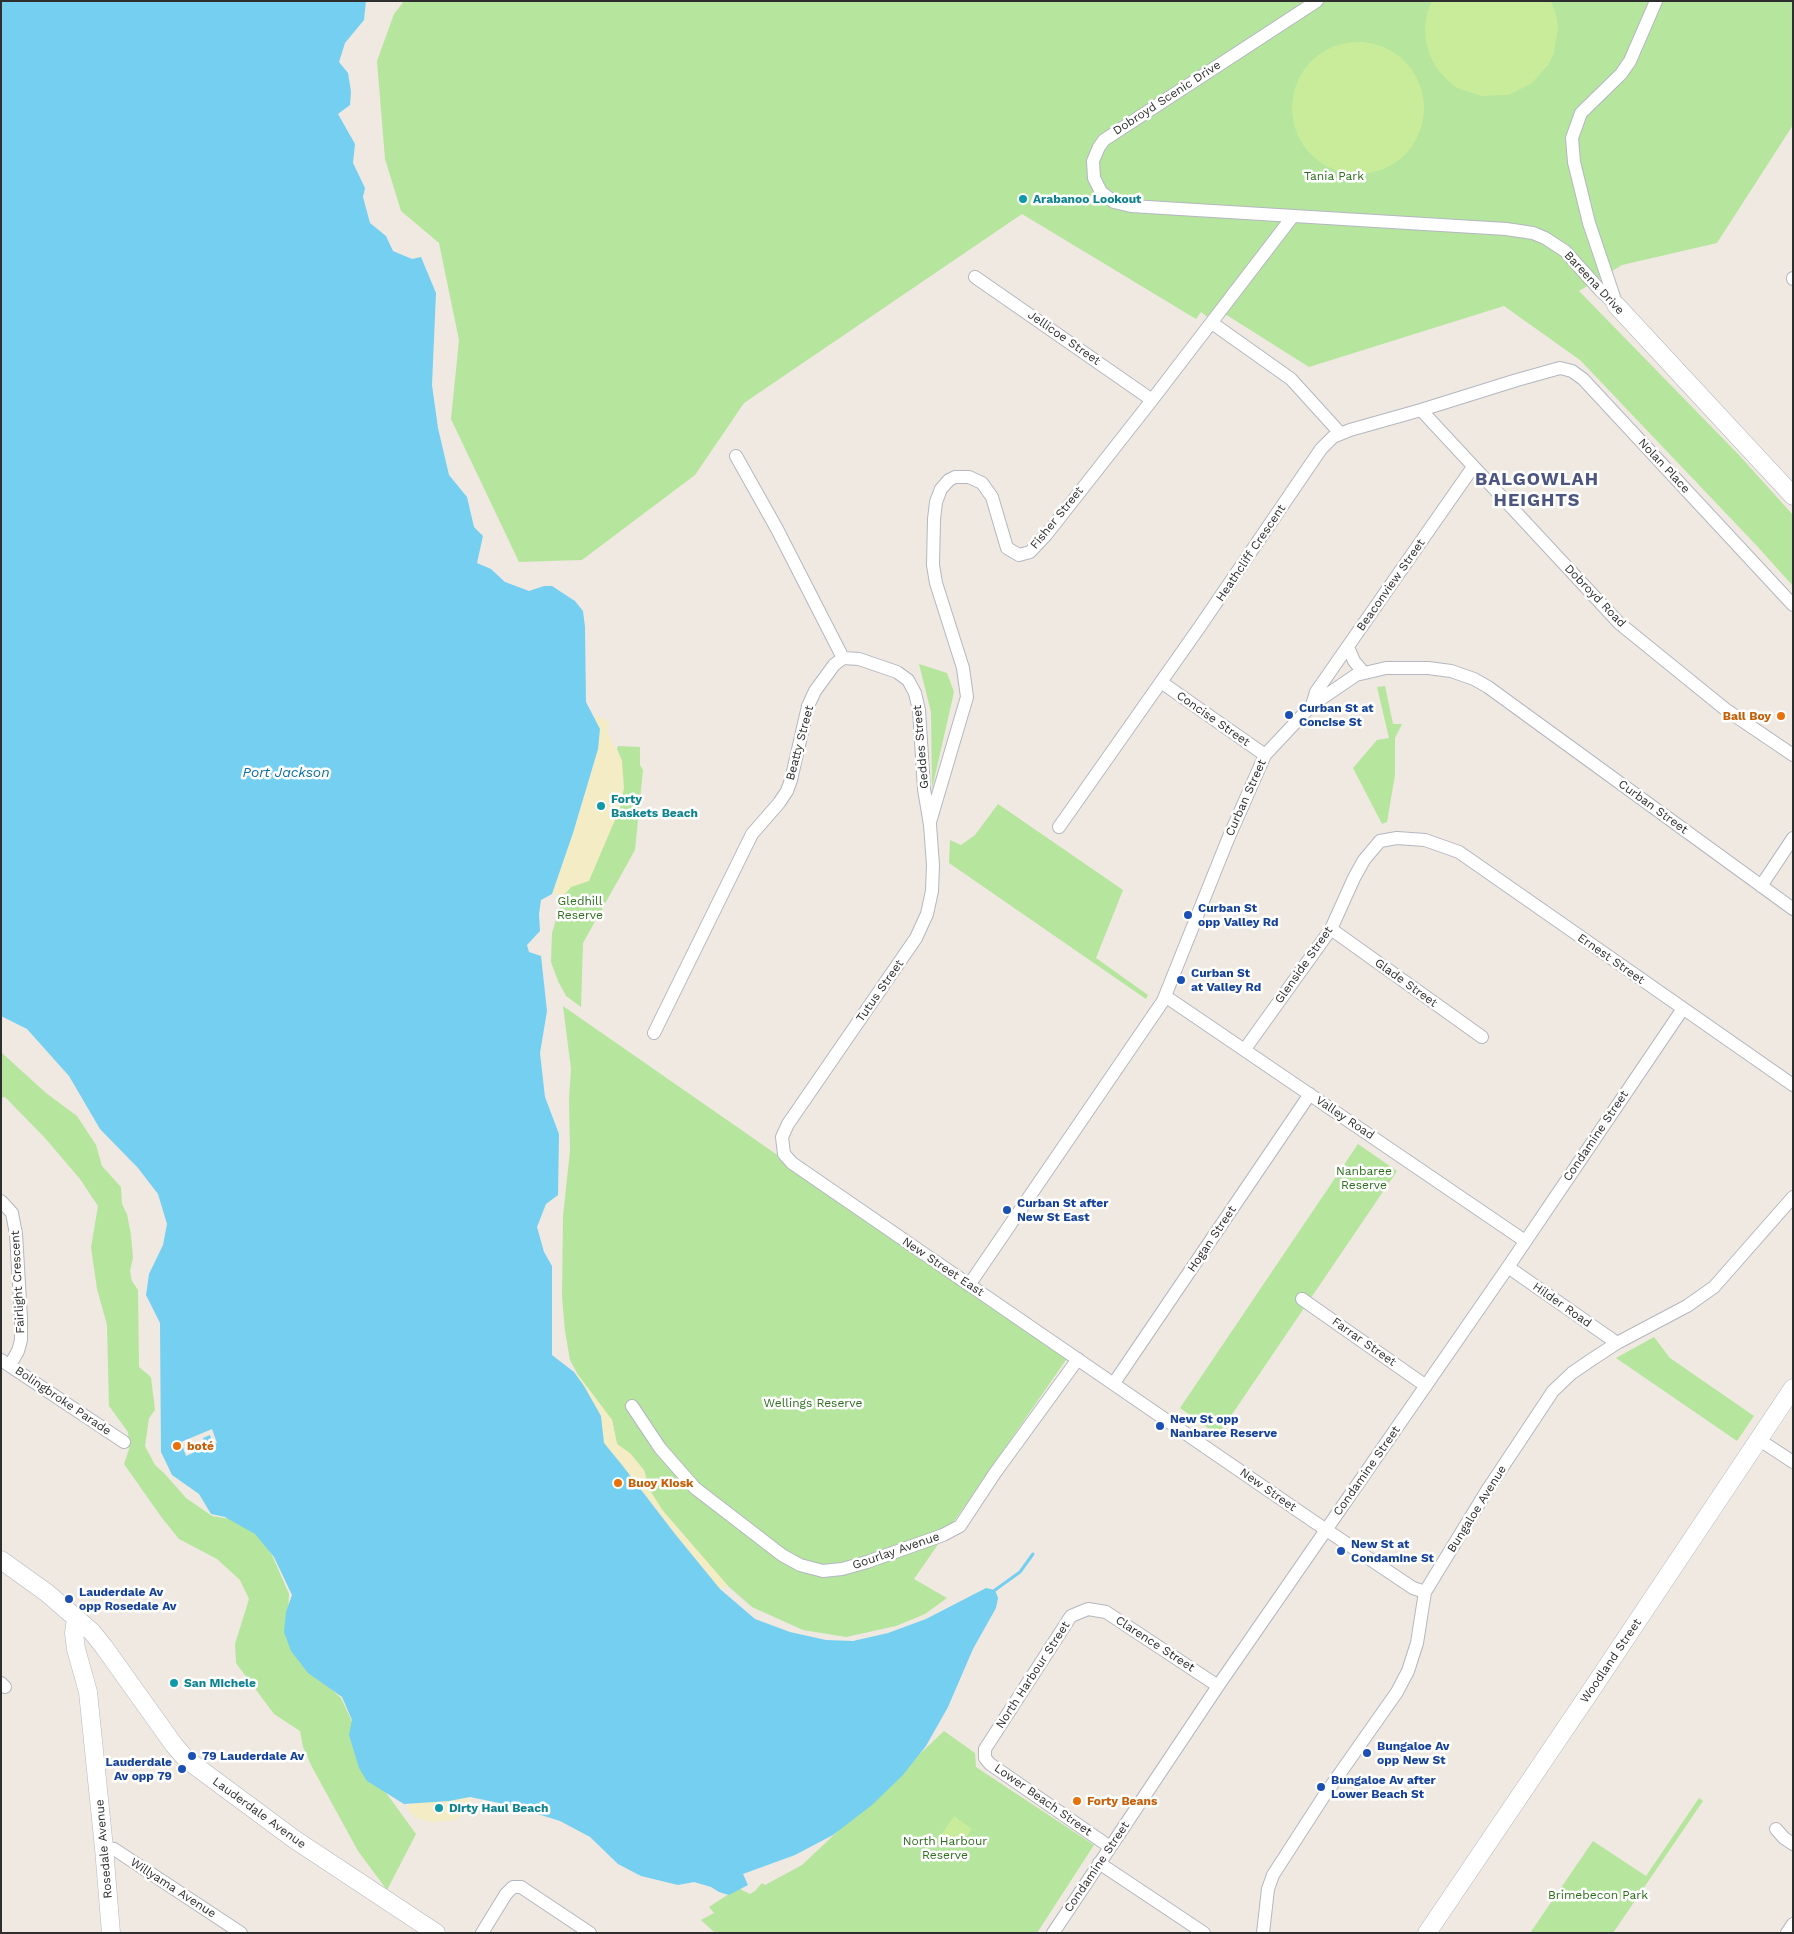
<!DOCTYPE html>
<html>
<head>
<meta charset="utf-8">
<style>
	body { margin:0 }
	#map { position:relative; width:1794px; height:1934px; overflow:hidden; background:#efe9e1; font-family:"Work Sans",sans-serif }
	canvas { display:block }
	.frame { position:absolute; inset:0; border:2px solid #2e2e2e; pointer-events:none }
</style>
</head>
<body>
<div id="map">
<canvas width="1794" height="1934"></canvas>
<div class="frame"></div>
</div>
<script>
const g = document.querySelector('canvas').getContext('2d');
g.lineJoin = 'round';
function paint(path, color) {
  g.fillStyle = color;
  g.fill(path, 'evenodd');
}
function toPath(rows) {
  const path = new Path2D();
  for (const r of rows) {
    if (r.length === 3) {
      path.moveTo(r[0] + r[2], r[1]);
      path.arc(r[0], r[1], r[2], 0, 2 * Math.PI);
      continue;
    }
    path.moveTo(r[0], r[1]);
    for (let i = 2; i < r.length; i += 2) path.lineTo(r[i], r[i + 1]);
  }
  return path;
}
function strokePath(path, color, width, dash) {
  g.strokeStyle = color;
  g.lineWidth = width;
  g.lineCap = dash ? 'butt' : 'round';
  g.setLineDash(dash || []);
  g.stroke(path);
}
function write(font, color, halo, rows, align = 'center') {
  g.font = font + ' "Work Sans",sans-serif';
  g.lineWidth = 5;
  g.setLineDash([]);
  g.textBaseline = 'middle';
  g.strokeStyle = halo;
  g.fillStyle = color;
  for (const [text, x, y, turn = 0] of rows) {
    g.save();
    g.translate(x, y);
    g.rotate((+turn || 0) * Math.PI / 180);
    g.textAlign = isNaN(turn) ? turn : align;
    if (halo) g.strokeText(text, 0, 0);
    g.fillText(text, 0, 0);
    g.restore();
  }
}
paint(toPath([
	[404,1,1793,1,1793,125,1717,243,1622,265,1579,291,1738,454,1793,515,1793,586,1757,546,1580,360,1504,306,1309,367,1217,309,1209,318,1201,312,1196,319,1022,214,744,403,695,475,582,560,519,562,451,419,459,340,439,243,401,211,385,159,377,61,394,14],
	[919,664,947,673,954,692,932,789,931,712],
	[1385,686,1393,724,1402,724,1395,738,1395,775,1387,822,1382,824,1353,768,1377,740,1389,738,1377,687],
	[618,746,640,747,640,765,643,770,635,850,583,943,581,1007,566,996,558,981,551,962,552,933,563,896,571,887,622,761,617,749],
	[998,804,1123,890,1096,958,1148,995,1146,999,949,863,950,840,961,845,975,835],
	[563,1006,1068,1357,914,1579,947,1598,925,1614,896,1626,846,1637,803,1630,752,1607,728,1586,663,1511,617,1444,612,1420,578,1375,570,1360,565,1331,562,1297,563,1216,570,1151,569,1099,571,1069],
	[1,1052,46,1093,77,1116,96,1145,102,1166,121,1187,122,1204,127,1214,131,1235,133,1258,130,1271,132,1281,138,1290,139,1367,151,1377,155,1410,149,1418,145,1446,155,1465,164,1473,186,1498,212,1516,236,1520,252,1528,272,1555,289,1594,287,1637,301,1662,341,1698,384,1790,416,1834,387,1890,358,1851,312,1767,303,1747,300,1731,274,1714,236,1663,235,1644,249,1599,240,1580,217,1559,179,1539,162,1518,124,1464,129,1449,128,1432,109,1406,107,1325,97,1289,91,1247,98,1206,80,1179,45,1138,5,1097,1,1098],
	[1358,1144,1397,1171,1218,1435,1180,1408],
	[1654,1337,1670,1358,1754,1416,1737,1441,1616,1358],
	[944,1731,975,1753,976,1767,1094,1845,1037,1933,715,1933,701,1920,714,1913,709,1907,738,1888,750,1894,755,1891,762,1883,765,1885,802,1865],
	[1699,1798,1703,1801,1613,1933,1530,1933,1593,1841,1646,1876]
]), '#b6e59e');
paint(toPath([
	[594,716,605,719,609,723,607,732,622,761,624,788,620,808,589,881,571,887,563,896,552,894,573,833,598,749,600,729],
	[578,1375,612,1420,617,1444,630,1453,644,1470,650,1490,663,1511,728,1586,720,1589,629,1498,572,1380],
	[469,1795,469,1807,471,1809,470,1813,460,1816,455,1820,434,1822,426,1821,415,1817,407,1808,413,1802]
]), '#f3ecc5');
paint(toPath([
	[1432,1,1551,1,1556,14,1558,27,1554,53,1548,65,1531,84,1508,95,1482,96,1457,88,1447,80,1437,69,1430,56,1426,42,1425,27,1427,13],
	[1358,108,66],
	[954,1816,972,1829,959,1847,941,1835]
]), '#c9ec9a');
paint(toPath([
	[1,1,366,1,364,20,345,43,339,62,348,73,351,92,350,105,338,114,355,144,353,163,365,188,363,197,370,223,386,236,393,251,412,259,421,257,436,293,432,385,438,428,449,475,467,497,474,527,483,536,477,563,491,569,505,582,529,591,544,586,552,586,575,601,583,611,585,627,586,702,600,729,598,749,573,833,552,894,541,900,539,914,540,931,527,945,529,952,541,956,547,1011,540,1053,545,1097,559,1134,558,1195,546,1204,537,1227,544,1252,552,1266,552,1355,574,1372,584,1386,601,1416,604,1443,622,1465,675,1534,720,1589,755,1619,790,1632,826,1640,853,1641,888,1633,926,1619,986,1588,995,1590,998,1598,996,1608,973,1649,948,1707,926,1746,902,1776,872,1805,833,1835,795,1855,743,1874,748,1885,729,1895,719,1892,711,1887,694,1882,678,1885,641,1876,618,1864,590,1837,560,1821,509,1805,470,1797,449,1801,404,1804,367,1781,359,1768,349,1735,352,1720,342,1697,308,1673,291,1651,284,1632,286,1612,292,1595,274,1557,255,1534,225,1517,211,1514,199,1494,172,1475,161,1452,160,1323,146,1295,149,1274,163,1245,167,1224,158,1194,138,1168,100,1129,69,1076,27,1029,1,1016]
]), '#75cff0');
paint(toPath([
	[212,1429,217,1443,213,1445,210,1435,203,1438,205,1446,202,1447,200,1442,193,1445,195,1452,186,1456,181,1442]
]), '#efe9e1');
strokePath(toPath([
	[995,1590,1020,1572,1033,1554]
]), '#75cff0', 3);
const street = toPath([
	[1317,1,1104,140,1099,147,1093,161,1094,178,1101,192,1114,202,1131,206,1506,229,1533,233,1545,238,1565,251,1600,290,1616,305],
	[975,277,1152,400],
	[1793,278,1793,279],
	[1616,303,1589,223,1574,162,1572,138,1581,113,1621,74,1630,61,1656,1],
	[1212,323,1291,379,1340,433],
	[1421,410,1619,623,1725,709,1793,755],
	[1348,647,1354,661,1364,673],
	[843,658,859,659,897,672,908,680,915,693,919,710,924,789,930,825,933,865,932,891,927,914,916,938,788,1124,782,1137,784,1154,792,1163,1313,1521,1413,1588,1425,1592],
	[1161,682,1265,755],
	[1312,705,1316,692,1473,467],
	[930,822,967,697,963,668,936,583,933,565,934,519,936,502,941,489,949,480,955,477,969,477,982,483,992,497,1007,548,1019,555,1030,552,1046,535,1152,400,1293,216],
	[1059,827,1201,625,1321,449,1333,437,1350,430,1421,410,1517,380,1560,368,1572,371,1583,379,1793,605],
	[1761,886,1793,838],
	[1331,929,1482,1037],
	[1165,996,1525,1241],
	[654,1033,752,834,779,803,787,791,791,780,808,706,815,691,834,665,843,658,777,529,736,456],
	[1245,1049,1331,929,1354,878,1364,860,1380,841,1397,838,1425,840,1459,852,1793,1085],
	[1,1201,12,1213,16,1234,21,1318,21,1340,18,1351,10,1365],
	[1508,1267,1617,1343],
	[969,1285,1163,1001,1228,839,1265,755,1312,705,1356,675,1386,668,1428,668,1451,671,1474,679,1488,687,1793,909],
	[1302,1299,1426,1386],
	[1,1360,124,1442],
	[1114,1383,1310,1094],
	[632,1406,660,1448,695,1488,782,1555,800,1565,823,1571,842,1569,867,1562,943,1535,960,1526,995,1473,1078,1359],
	[1758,1439,1793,1462],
	[1,1683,5,1687],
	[1776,1829,1784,1838,1793,1844],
	[1110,1847,990,1764,985,1758,985,1749,1071,1616,1088,1609,1106,1612,1218,1686],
	[104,1848,114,1849,241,1933],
	[1099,1863,1204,1933],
	[482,1933,506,1894,513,1887,521,1887,590,1933],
	[1053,1933,1218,1686,1508,1267,1682,1010],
	[1263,1933,1268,1889,1273,1875,1324,1796,1397,1692,1408,1671,1417,1643,1425,1592,1488,1489,1553,1391,1572,1373,1591,1360,1617,1343,1687,1306,1714,1287,1793,1197],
	[1787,1933,1793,1924]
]);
const secondary = toPath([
	[1616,305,1793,496],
	[1,1560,47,1593,92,1632,104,1647,174,1745,186,1759,294,1839,436,1933],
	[76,1619,74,1633,76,1649,88,1692,104,1848,111,1933],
	[1427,1933,1588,1695,1793,1388]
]);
strokePath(street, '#b4b7c1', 14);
strokePath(secondary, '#b4b7c1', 19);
strokePath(street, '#fff', 12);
strokePath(secondary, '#fff', 18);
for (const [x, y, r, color] of [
	[1023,199,5,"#0f9aa8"],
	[1289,715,5,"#1a4fb4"],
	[1781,716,5,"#e8710a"],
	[601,806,5,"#0f9aa8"],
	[1188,915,5,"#1a4fb4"],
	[1181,980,5,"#1a4fb4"],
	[1007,1210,5,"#1a4fb4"],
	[1160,1426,5,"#1a4fb4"],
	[177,1446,5,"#e8710a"],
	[618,1483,5,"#e8710a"],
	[1341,1551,5,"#1a4fb4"],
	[69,1599,5,"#1a4fb4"],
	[174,1683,5,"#0f9aa8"],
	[1367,1753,5,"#1a4fb4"],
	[192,1756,5,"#1a4fb4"],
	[182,1769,5,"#1a4fb4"],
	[1321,1787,5,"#1a4fb4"],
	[1077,1801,5,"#e8710a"],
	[439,1808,5,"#0f9aa8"]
]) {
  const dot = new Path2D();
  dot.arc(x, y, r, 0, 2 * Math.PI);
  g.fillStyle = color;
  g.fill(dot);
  strokePath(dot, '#fff', 2);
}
write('12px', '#2e2e2e', '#fff', [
	["Dobroyd Scenic Drive",1167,98,-33],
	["Bareena Drive",1594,283,47],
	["Jellicoe Street",1064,338,35],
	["Nolan Place",1664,466,47],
	["Fisher Street",1057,518,-51],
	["Heathcliff Crescent",1251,553,-56],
	["Beaconview Street",1391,585,-55],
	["Dobroyd Road",1595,596,46],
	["Concise Street",1213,719,35],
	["Beatty Street",800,743,-75],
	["Geddes Street",921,747,-95],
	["Curban Street",1246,798,-66],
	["Curban Street",1653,807,36],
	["Ernest Street",1611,959,35],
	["Glenside Street",1304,965,-55],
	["Glade Street",1406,983,36],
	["Tutus Street",880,991,-55],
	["Valley Road",1345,1118,34],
	["Condamine Street",1596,1136,-56],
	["Hogan Street",1212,1239,-56],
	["New Street East",943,1267,34],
	["Fairlight Crescent",18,1282,-93],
	["Hilder Road",1562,1305,35],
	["Farrar Street",1364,1342,35],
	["Bolingbroke Parade",63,1401,34],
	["Condamine Street",1367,1471,-55],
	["New Street",1268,1490,35],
	["Bungaloe Avenue",1477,1509,-58],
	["Gourlay Avenue",896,1551,-19],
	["Clarence Street",1155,1644,33],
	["Woodland Street",1611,1661,-56],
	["North Harbour Street",1033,1675,-57],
	["Lower Beach Street",1043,1800,35],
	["Lauderdale Avenue",259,1813,36],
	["Rosedale Avenue",104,1849,-95],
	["Condamine Street",1097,1867,-56],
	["Willyama Avenue",173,1888,33]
]);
write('12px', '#2c6e1b', '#fff', [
	["Tania Park",1334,176],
	["Gledhill",580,901],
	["Reserve",580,915],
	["Nanbaree",1364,1171],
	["Reserve",1364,1185],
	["Wellings Reserve",813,1403],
	["North Harbour",945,1841],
	["Reserve",945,1855],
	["Brimebecon Park",1598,1895]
]);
write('bold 12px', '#0d838f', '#fff', [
	["Arabanoo Lookout",1033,199],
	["Forty",611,799],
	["Baskets Beach",611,813],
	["San Michele",184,1683],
	["Dirty Haul Beach",449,1808]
], 'left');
write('bold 12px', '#164399', '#fff', [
	["Curban St at",1299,708],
	["Concise St",1299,722],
	["Curban St",1198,908],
	["opp Valley Rd",1198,922],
	["Curban St",1191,973],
	["at Valley Rd",1191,987],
	["Curban St after",1017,1203],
	["New St East",1017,1217],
	["New St opp",1170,1419],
	["Nanbaree Reserve",1170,1433],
	["New St at",1351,1544],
	["Condamine St",1351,1558],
	["Lauderdale Av",79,1592],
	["opp Rosedale Av",79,1606],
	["Bungaloe Av",1377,1746],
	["opp New St",1377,1760],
	["79 Lauderdale Av",202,1756],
	["Lauderdale",172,1762,"right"],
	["Av opp 79",172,1776,"right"],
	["Bungaloe Av after",1331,1780],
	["Lower Beach St",1331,1794]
], 'left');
write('bold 12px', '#c56008', '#fff', [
	["Ball Boy",1771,716,"right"],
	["boté",187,1446],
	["Buoy Kiosk",628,1483],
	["Forty Beans",1087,1801]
], 'left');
write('italic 14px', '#0d6fa3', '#fff', [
	["Port Jackson",286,773]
]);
g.letterSpacing = '1px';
write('bold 18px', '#4d5680', '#fff', [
	["BALGOWLAH",1537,480],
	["HEIGHTS",1537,501]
]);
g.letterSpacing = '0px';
</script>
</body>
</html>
